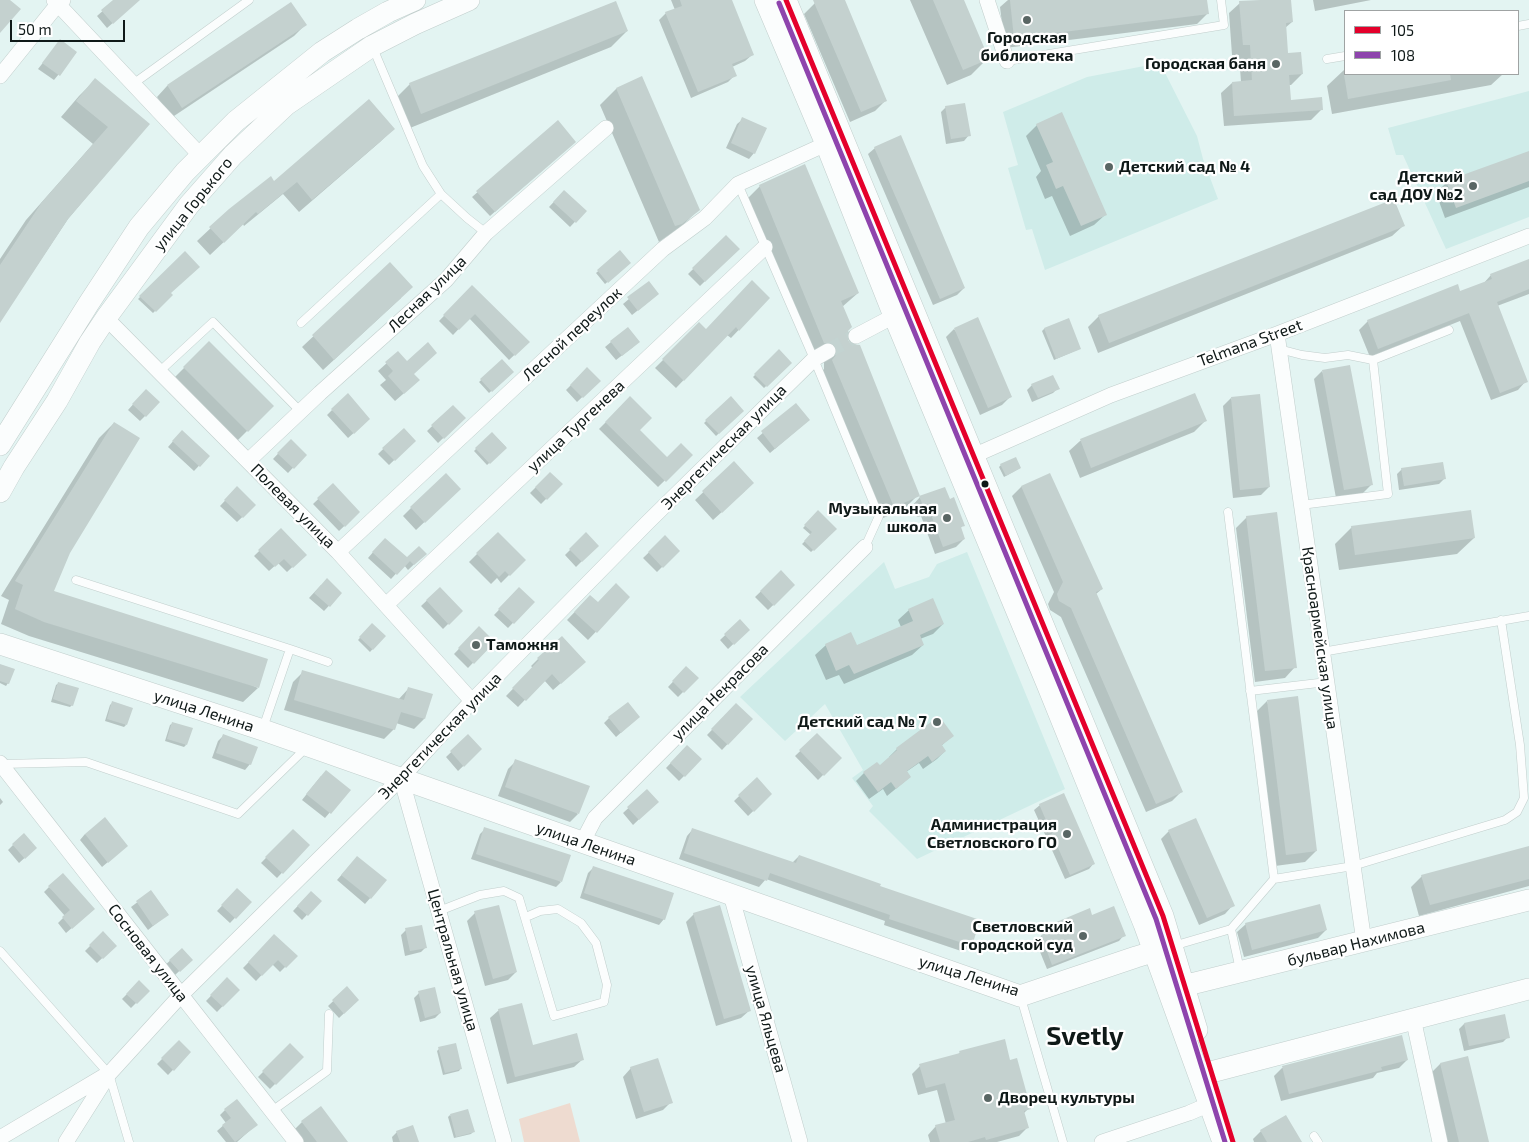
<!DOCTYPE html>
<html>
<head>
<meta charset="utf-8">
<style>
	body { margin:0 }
	#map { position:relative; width:1529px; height:1142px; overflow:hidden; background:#e3f4f2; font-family:"Exo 2",sans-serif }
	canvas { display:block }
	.legend { position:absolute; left:1344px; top:10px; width:175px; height:65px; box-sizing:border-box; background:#fff; border:1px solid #9fa3a3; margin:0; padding:6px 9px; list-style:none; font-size:15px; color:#0f1918 }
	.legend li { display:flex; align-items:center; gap:10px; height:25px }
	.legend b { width:25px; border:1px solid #9fa3a3 }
	.scale { position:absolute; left:10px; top:20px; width:115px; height:22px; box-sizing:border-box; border:2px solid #0f1918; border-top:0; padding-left:6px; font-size:15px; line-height:18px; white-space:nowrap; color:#0f1918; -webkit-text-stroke:4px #fff; paint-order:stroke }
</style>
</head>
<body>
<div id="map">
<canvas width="1529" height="1142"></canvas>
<ul class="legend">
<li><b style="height:6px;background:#e4002b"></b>105</li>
<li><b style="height:6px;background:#8e44ad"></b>108</li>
</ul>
<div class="scale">50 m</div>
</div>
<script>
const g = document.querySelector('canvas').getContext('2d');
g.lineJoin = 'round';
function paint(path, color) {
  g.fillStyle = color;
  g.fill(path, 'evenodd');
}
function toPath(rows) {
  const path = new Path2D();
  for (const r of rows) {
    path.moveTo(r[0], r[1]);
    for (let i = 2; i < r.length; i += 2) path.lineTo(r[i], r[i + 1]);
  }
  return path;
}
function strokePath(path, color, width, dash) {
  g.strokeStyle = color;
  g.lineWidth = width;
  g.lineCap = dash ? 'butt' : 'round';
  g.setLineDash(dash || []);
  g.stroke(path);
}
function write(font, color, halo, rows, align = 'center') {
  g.font = font + ' "Exo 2",sans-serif';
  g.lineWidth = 4.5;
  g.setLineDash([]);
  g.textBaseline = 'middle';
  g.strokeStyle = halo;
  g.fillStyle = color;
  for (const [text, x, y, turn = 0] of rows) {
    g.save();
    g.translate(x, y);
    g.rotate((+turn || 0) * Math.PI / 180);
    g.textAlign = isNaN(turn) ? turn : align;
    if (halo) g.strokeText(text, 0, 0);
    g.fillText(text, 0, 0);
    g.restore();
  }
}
paint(toPath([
	[1160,63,1197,136,1203,159,1218,199,1045,270,1032,229,1026,230,1008,168,1018,165,1003,112,1087,77],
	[1529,91,1529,217,1446,249,1403,155,1396,155,1388,128],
	[967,552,1065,789,917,859,869,811,873,806,852,778,863,770,825,704,785,741,740,697,884,562,895,589,929,577,937,564]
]), '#cfece9');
paint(toPath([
	[570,1103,580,1142,524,1142,519,1119]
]), '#eedbd0');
paint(toPath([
	[115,0,133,0,130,8,107,28,97,16],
	[671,0,730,0,752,55,745,61,732,67,735,75,728,82,691,98,659,20,666,13,675,10],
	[822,0,843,0,886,100,875,111,850,122,804,14,815,3],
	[910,0,963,0,987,59,971,75,947,85],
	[1008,0,1206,0,1207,14,1197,24,1005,48,1000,7],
	[1277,0,1290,0,1292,22,1285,28,1287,55,1302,74,1291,85,1289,85,1290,101,1322,109,1311,120,1224,126,1221,93,1232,83,1241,82,1239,55,1232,55,1229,13,1240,3],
	[1313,0,1371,0,1315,11],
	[615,2,627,31,611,47,405,130,393,101,410,84],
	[305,25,294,36,171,118,157,97,167,86],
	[60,41,76,53,54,80,38,69],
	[1344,70,1345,70,1345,74,1503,74,1491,85,1332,114,1327,86],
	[642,78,698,210,682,226,659,242,600,105,616,89],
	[95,80,148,124,68,219,0,321,0,259,26,220,93,144,61,117,79,96],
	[946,107,969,135,964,141,946,144,941,112],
	[743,119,754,153,749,159,726,148,737,124],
	[558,122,569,147,490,216,472,197],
	[1037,125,1105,215,1094,225,1070,236,1052,196,1045,199,1036,177,1041,171,1026,136],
	[393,129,380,142,299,212,283,194,244,226,243,224,210,255,197,241,230,210,274,183],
	[875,148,964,288,957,295,933,305,868,154],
	[1529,152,1529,187,1445,218,1436,193,1447,182],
	[760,186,858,293,842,307,847,331,846,340,918,495,905,508,881,519,819,374,824,369,824,360,811,355,747,199],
	[564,191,585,211,570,227,549,207],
	[1403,226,1392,236,1098,353,1088,327,1099,316],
	[726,237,738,249,700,286,688,274],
	[620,252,629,263,605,284,596,273],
	[185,253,170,294,171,295,153,313,138,299],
	[1529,261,1529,294,1497,306,1526,381,1518,390,1491,400,1460,321,1370,357,1359,330,1368,321,1460,293,1483,284,1491,275],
	[390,264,401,298,323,370,302,347],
	[648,283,652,299,632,315,623,304],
	[472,287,528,342,509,360,469,318,453,335,439,321],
	[769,298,731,338,727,335,676,388,655,368,699,324,706,331],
	[1068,319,1077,350,1054,360,1042,331,1044,329],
	[954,329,1010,397,1002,405,980,415,946,337],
	[611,342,633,347,616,360,605,347],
	[209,343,272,406,236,442,173,379],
	[779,351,790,363,764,388,753,377],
	[398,353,410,388,395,401,380,385,386,380,378,371],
	[502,361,512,372,489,393,479,382],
	[587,369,599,381,577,402,566,390],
	[1322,371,1371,485,1363,493,1336,498,1314,379],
	[1032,385,1058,388,1053,393,1032,402,1027,390],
	[146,390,159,402,140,421,128,410],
	[1194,394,1205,421,1194,432,1080,478,1069,451,1080,441],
	[630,398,639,430,667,458,691,455,658,487,599,429],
	[730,398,742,411,716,436,704,423],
	[1231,398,1269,487,1261,495,1233,498,1223,406],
	[795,405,803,425,770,453,757,438],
	[453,406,464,418,438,443,427,431],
	[332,410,364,424,348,438,327,415],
	[114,423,69,552,53,591,258,688,243,702,29,636,1,624,9,600,1,596,99,438],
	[404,429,414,441,389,465,378,454],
	[182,431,208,456,194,471,168,447],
	[492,433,506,447,487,465,474,451],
	[291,440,305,455,288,473,273,459],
	[734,463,745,491,713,520,695,500],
	[1001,465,1020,468,1004,477,999,467],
	[1402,469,1444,479,1439,484,1399,490,1397,474],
	[550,473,561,484,541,504,530,493],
	[1050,475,1102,589,1096,594,1181,792,1172,801,1146,812,1061,617,1050,610,1048,604,1054,592,1012,496,1021,487],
	[333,485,359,512,339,531,313,504],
	[237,488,255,505,237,522,220,506],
	[451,497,416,530,403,516,411,508],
	[920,497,949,500,963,525,960,529,964,539,956,547,935,554,921,516,917,517,912,506],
	[818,512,835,529,811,552,802,544,811,535,803,528],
	[1247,517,1295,667,1285,678,1255,682,1236,528],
	[1352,527,1474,538,1457,554,1339,570,1335,544],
	[281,530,305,555,287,572,278,563,269,571,254,556],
	[498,533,524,560,501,583,497,578,491,584,469,562],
	[586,534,597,546,576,567,565,555],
	[665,537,678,551,657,572,643,558],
	[380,544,407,559,425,554,408,570,404,565,391,579,368,558],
	[781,572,794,585,768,610,755,597],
	[321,585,341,593,324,611,309,598],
	[440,588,461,611,443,629,421,606],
	[519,589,533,602,508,628,494,615],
	[590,596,598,604,629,597,588,640,567,620],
	[909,610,943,624,933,634,920,639,923,645,912,655,844,684,839,675,826,680,815,655,826,645,856,646,901,627,898,620],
	[740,621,748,630,728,649,720,640],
	[372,625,384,636,370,652,358,640],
	[479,628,493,642,468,668,454,654],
	[538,659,577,669,553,690,544,680,518,707,506,696,533,668,531,666],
	[0,665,8,683,6,686,0,683],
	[686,668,697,678,678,697,668,687],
	[303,672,398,700,409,688,431,695,424,719,414,729,396,723,394,729,384,739,284,710,293,682],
	[59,683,72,705,70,707,51,702,56,685],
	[1267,701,1316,851,1305,862,1275,866,1256,712],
	[112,703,126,725,124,727,105,721,110,705],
	[736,705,751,719,722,750,707,735],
	[609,718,633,722,616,737,604,723],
	[173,723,186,745,184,747,165,741,170,725],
	[817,735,840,758,818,780,795,756],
	[223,736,250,764,245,770,212,758,218,741],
	[468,736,481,749,458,771,446,757],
	[952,736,941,746,945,751,937,759,923,769,919,763,906,772,910,777,887,796,883,789,869,799,856,781,864,773,879,767,889,758,889,757,897,749],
	[687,746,701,759,679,781,666,768],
	[516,761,578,814,570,822,498,796,508,769],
	[321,776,349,790,325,818,302,800],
	[757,779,771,794,748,816,734,801],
	[647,791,657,802,633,825,623,813],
	[0,798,3,802,0,805],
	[1040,805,1094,863,1089,869,1065,879,1034,810],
	[485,829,561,882,556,887,471,859,480,834],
	[693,829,792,863,799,856,878,887,970,945,964,952,884,925,885,921,766,879,759,887,679,859,687,836],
	[293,830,308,845,277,878,261,863],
	[1169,831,1233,905,1225,914,1199,925,1161,839],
	[85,834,127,846,102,867,80,840],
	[13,845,30,853,19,863,8,850],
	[1529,848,1529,886,1419,916,1411,887,1422,876],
	[352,863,385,881,365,904,337,880],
	[593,868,664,919,659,925,580,898,588,873],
	[49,887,88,914,66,933,58,923,65,916,44,892],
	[237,890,250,902,230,923,217,911],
	[151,892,168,914,148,930,131,907],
	[311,892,320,901,302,920,293,911],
	[475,913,516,972,508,980,485,986,467,921],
	[694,914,750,1010,741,1018,716,1026,686,922],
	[1091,916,1124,935,1119,941,1047,969,1036,942,1041,936,1051,933,1049,929,1054,924],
	[1246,924,1326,930,1318,938,1244,957,1237,932],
	[406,930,426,947,421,952,405,956,401,935],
	[103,933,115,946,97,963,85,951],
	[274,936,296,956,280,972,272,964,256,981,243,968],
	[182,950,191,960,174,976,164,966],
	[227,979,238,990,217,1012,206,1001],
	[139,982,148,991,131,1008,122,999],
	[347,988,358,1000,339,1018,328,1006],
	[419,993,440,1013,435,1018,420,1022,414,998],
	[499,1010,532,1046,583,1059,574,1067,507,1084,490,1018],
	[1504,1016,1508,1037,1503,1042,1464,1051,1459,1029,1464,1024],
	[179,1042,190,1052,168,1075,157,1064],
	[290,1045,302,1057,270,1089,258,1077],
	[439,1049,461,1068,459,1071,443,1075,437,1051],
	[960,1052,1010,1061,1029,1108,1023,1114,1027,1128,1019,1136,997,1142,930,1142,928,1135,936,1126,946,1124,937,1090,918,1095,912,1074,920,1066,957,1056],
	[1467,1057,1488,1142,1446,1142,1429,1075,1440,1064],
	[1407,1060,1399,1068,1377,1073,1373,1078,1281,1101,1274,1076,1282,1068],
	[631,1068,671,1102,663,1110,636,1119,623,1077],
	[225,1110,256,1125,237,1142,226,1142,217,1131,226,1123,220,1115],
	[450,1115,473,1132,471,1134,454,1138,448,1117],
	[302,1122,346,1142,289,1142,286,1138],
	[1261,1131,1300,1142,1254,1142,1253,1139],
	[397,1132,417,1142,393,1142,392,1137]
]), '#0003');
paint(toPath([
	[0,0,10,0,21,9,0,33],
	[113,0,140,0,113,24,101,10],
	[680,0,732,0,754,55,732,64,737,76,698,92,665,12,682,6],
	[813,0,845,0,887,101,861,112],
	[933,0,964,0,989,59,963,70],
	[1010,0,1207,0,1209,14,1014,38],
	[1260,0,1291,0,1293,22,1286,23,1288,53,1301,52,1303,74,1289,75,1291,100,1322,97,1323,110,1234,116,1232,82,1252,80,1250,45,1243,45,1239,1],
	[616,1,628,31,421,114,409,83],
	[291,2,307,25,182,108,167,85],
	[60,39,77,52,60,76,42,63],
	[1344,74,1450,74,1451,80,1348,99],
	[642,76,700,210,682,224,675,226,616,88],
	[95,78,150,124,68,219,0,323,0,265,42,202,108,127,76,101],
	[369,99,395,129,312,200,297,182,258,214,256,212,224,243,209,227,229,209,271,176,274,181],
	[965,103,971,136,951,139,945,106],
	[1062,112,1107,215,1081,226,1063,186,1056,189,1046,165,1053,162,1036,124],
	[742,117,767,128,755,154,731,143],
	[558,120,576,142,495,212,476,191],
	[901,135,965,288,940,299,874,147],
	[1529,151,1529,181,1456,208,1446,181],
	[805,164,859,293,841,301,852,327,848,331,848,340,851,344,860,345,920,496,894,507,832,360,836,355,836,347,832,343,824,343,759,185],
	[564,190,587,211,576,223,553,202],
	[1394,199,1405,226,1109,343,1098,315],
	[726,235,740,249,705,282,692,268],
	[620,250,631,263,608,283,597,270],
	[185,251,200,267,171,293,173,295,156,312,139,296],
	[1529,259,1529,289,1497,302,1528,382,1500,393,1469,313,1378,349,1367,320,1458,284,1460,291,1492,279,1490,274],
	[390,262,413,287,334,360,312,335],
	[752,280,770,298,739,331,736,327,684,381,662,359,699,322,706,329],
	[649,281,659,294,638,311,627,297],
	[472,285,530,342,515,356,475,314,459,330,443,315],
	[978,317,1012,397,988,408,954,328],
	[1069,318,1081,349,1056,359,1044,328],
	[628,327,640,342,622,356,610,341],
	[209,341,274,406,248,432,183,367],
	[428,342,437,353,414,374,420,380,404,394,388,376,393,371,385,362,398,351,407,361],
	[779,349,792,363,767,387,754,374],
	[502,359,514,372,492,392,480,379],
	[1350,365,1373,485,1344,490,1322,370],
	[587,367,601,381,583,398,570,385],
	[1053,375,1060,389,1038,398,1031,384],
	[146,389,160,402,146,417,132,404],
	[348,393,370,419,354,434,331,409],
	[1195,393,1207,421,1091,468,1080,439],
	[1260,394,1270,487,1240,490,1231,397],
	[630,396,652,418,640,430,667,457,681,443,693,455,666,482,605,422],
	[731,396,744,411,719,434,705,420],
	[796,403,810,420,775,449,761,431],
	[453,405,466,418,444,439,431,425],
	[114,422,140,438,70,553,54,591,268,659,259,688,44,622,15,609,23,585,15,581],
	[404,428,416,441,395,461,382,448],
	[182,430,210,456,200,467,172,441],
	[492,432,507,448,490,464,475,448],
	[291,439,307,455,294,469,277,453],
	[1016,457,1021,468,1006,476,1000,464],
	[734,461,754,483,722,513,702,491],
	[1443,462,1446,479,1404,486,1401,468],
	[550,472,563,484,547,500,535,487],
	[446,473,461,489,425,523,410,507],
	[1050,473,1103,589,1096,592,1183,792,1156,804,1071,608,1059,601,1057,594,1063,582,1021,486],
	[333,483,360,512,345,527,317,498],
	[237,486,256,505,243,518,224,500],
	[945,487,950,499,954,497,965,526,961,527,965,539,943,547,929,509,925,510,919,496],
	[818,510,837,529,814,551,804,541,812,532,804,525],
	[1471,510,1475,538,1355,555,1351,526],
	[1277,512,1297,668,1265,671,1246,516],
	[281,528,307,555,293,568,284,559,275,567,258,550],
	[498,532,526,560,510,576,505,571,499,577,476,553],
	[586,532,599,546,582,562,569,549],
	[665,535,680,551,663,568,648,552],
	[385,538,407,557,419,546,427,554,414,565,410,561,397,575,372,552],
	[781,570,795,585,774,606,760,591],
	[327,578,342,593,330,607,314,593],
	[616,583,630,597,597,633,574,612,590,595,598,602],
	[440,587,463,611,449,625,426,600],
	[519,587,535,602,514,624,498,609],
	[933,598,944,624,920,635,924,645,854,674,849,665,836,671,825,644,851,632,857,645,913,621,908,609],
	[740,619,750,630,734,645,724,634],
	[372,623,386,636,373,650,359,637],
	[479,626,495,642,474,664,458,648],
	[562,636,586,662,561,684,552,674,526,701,512,688,539,660,537,658],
	[0,664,15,669,9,684,0,681],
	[686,666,699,678,684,693,672,681],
	[302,670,404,700,408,687,433,694,425,719,401,712,395,730,294,700],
	[58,682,79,688,73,706,53,699],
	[1298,696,1317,851,1286,855,1267,700],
	[112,701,133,708,127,725,107,719],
	[628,702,640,717,621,733,608,717],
	[736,703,753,719,728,745,711,729],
	[939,716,954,736,942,745,946,751,932,762,928,756,907,771,911,777,896,789,891,782,878,792,863,772,877,762,880,765,897,750,896,748],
	[172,722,193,728,187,745,167,739],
	[817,733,842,758,824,776,799,750],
	[223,734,258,747,251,765,216,753],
	[468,734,482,749,464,767,450,751],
	[687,745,702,759,685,777,670,763],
	[515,759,590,786,579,814,505,787],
	[326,770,351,790,331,814,306,794],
	[757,777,772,794,754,812,738,795],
	[647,789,659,802,639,820,627,807],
	[1064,793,1095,864,1070,875,1039,804],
	[105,817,128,846,108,863,85,834],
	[1196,818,1235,906,1207,918,1168,830],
	[484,827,571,855,562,882,476,854],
	[692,828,796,863,799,855,881,884,880,886,980,920,972,946,889,919,890,915,770,873,767,881,684,853],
	[293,829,310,845,283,874,265,857],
	[24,833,37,848,25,859,12,844],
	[1529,846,1529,879,1430,905,1421,875],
	[357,856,387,880,371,899,341,875],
	[593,866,674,893,665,920,584,893],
	[63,873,95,909,72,929,62,917,70,910,48,886],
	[237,888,252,902,236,919,221,905],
	[151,890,169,915,153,926,136,901],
	[311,891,322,901,308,916,297,906],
	[1320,904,1327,930,1252,950,1245,923],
	[499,905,517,972,493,979,474,911],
	[720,905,751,1011,724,1019,693,913],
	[1114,906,1126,936,1052,965,1041,935,1056,929,1054,923,1090,908,1092,915],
	[422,925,427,948,410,951,405,928],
	[103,931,117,946,103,959,89,945],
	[274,934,298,956,286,968,278,960,262,976,248,962],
	[182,948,193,960,180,972,169,960],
	[227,977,240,990,223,1007,210,995],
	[139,980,150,991,137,1004,126,994],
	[347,986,359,1000,344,1014,332,1000],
	[435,987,441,1013,425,1018,418,991],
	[522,1003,533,1045,577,1033,584,1060,515,1077,498,1009],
	[1505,1014,1510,1038,1469,1046,1464,1023],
	[1402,1035,1408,1060,1381,1067,1382,1070,1289,1094,1282,1066],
	[1005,1039,1010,1060,1017,1058,1031,1109,1024,1111,1029,1128,986,1140,985,1137,968,1142,940,1142,935,1125,955,1120,945,1083,926,1088,919,1064,960,1053,959,1051],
	[179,1040,191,1052,174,1071,161,1058],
	[290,1043,304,1057,276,1085,262,1071],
	[456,1043,462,1069,445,1073,438,1047],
	[1468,1056,1489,1142,1459,1142,1440,1063],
	[658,1058,673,1103,644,1112,630,1067],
	[237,1099,258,1125,235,1142,222,1125,231,1118,224,1109],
	[321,1106,348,1142,317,1142,301,1121],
	[468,1109,475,1132,456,1137,450,1114],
	[1286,1115,1302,1142,1267,1142,1260,1130],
	[413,1125,419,1142,400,1142,396,1131]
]), '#c4d1cf');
strokePath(toPath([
	[828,351,856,336]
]), '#c3d3d1', 15, [15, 8]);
const lane = toPath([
	[1518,26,1529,24],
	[373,48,423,166,441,194,467,218,486,233],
	[1327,59,1345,56],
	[1007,61,1224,25,1221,0],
	[133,84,249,0],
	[738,184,814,359,879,516,865,547],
	[301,323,441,194],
	[1279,349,1302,355,1325,358,1348,355,1373,360,1449,330],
	[160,371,213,322,300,411],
	[1301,505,1388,494,1373,360],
	[1228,512,1274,879],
	[76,580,290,649,263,728],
	[290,649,328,662],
	[1322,652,1529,616],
	[1250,691,1327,682],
	[2,764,86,762,238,814,307,747],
	[439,911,480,895,504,891,519,898,554,1016,604,1002,607,985,596,943,581,923,558,909,540,911,526,917],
	[1173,946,1231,929],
	[0,951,109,1074,129,1142],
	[1240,970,1231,929,1274,879,1353,866,1505,820,1517,812,1524,798,1520,745,1501,620],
	[1021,998,1063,1142],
	[272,1111,327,1071,329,1014],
	[1314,1136,1318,1142]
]);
const street = toPath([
	[54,0,201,156],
	[987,0,1007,61],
	[0,76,58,4,63,0],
	[106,318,338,552,472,701],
	[1277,334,1364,942],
	[856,336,894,316],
	[973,456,1111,395,1277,334,1529,236],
	[248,461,320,393,446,280,486,233,606,128],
	[338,552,663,249,705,218,738,184,826,144],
	[386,605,765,247],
	[0,763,296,1142],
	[401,778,504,1142],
	[582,843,595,818,865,547],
	[731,895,800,1142],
	[1413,1018,1440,1142],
	[0,1138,106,1075],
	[66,1142,109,1074,181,995,401,778,472,701,647,523,814,359,828,351],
	[1102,1142,1189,1113,1210,1104]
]);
const secondary = toPath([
	[765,0,826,144,894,316,1047,684,1144,924,1223,1142],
	[786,0,1163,916,1197,1030],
	[0,445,89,303,139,227,185,172,236,121,322,52,358,29,388,12,415,0],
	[0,492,14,467,57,401,90,342,106,318,189,205,233,155,286,105,372,46,415,24,469,0],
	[0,644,263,730,1020,996,1136,957,1172,946],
	[1174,996,1183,986,1529,900],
	[1197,1070,1204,1072,1211,1072,1529,989]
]);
strokePath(lane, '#c1cecc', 9);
strokePath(street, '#c1cecc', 16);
strokePath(secondary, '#c1cecc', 22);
strokePath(lane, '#fbfdfd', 8);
strokePath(street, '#fbfdfd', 15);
strokePath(secondary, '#fbfdfd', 21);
strokePath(toPath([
	[786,0,1163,916,1233,1142]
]), '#e4002b', 5);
strokePath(toPath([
	[779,3,1156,919,1225,1142]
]), '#8e44ad', 5);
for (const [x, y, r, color] of [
	[1027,20,5,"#596664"],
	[1276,64,5,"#596664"],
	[1109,167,5,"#596664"],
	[1473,186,5,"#596664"],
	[985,484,4.5,"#0f1918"],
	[947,518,5,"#596664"],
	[476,645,5,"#596664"],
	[937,722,5,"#596664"],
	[1067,834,5,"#596664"],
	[1083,936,5,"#596664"],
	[988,1098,5,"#596664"]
]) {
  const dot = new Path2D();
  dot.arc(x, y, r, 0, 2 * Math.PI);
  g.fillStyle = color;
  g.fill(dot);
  strokePath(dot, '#fff', 2);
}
write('bold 16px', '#0f1918', '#fff', [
	["Городская",1027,38,"center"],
	["библиотека",1027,56,"center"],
	["Городская баня",1266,64],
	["Детский сад № 4",1119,167,"left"],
	["Детский",1463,177],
	["сад ДОУ №2",1463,195],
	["Музыкальная",937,509],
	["школа",937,527],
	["Таможня",486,645,"left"],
	["Детский сад № 7",927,722],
	["Администрация",1057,825],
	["Светловского ГО",1057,843],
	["Светловский",1073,927],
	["городской суд",1073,945],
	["Дворец культуры",998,1098,"left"]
], 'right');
write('16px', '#0f1918', '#fff', [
	["улица Горького",193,204,-51],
	["Лесная улица",427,294,-44],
	["Лесной переулок",572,334,-43],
	["Telmana Street",1250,343,-20],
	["улица Тургенева",576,426,-43],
	["Энергетическая улица",724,447,-45],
	["Полевая улица",293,506,45],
	["Красноармейская улица",1320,638,82],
	["улица Некрасова",720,692,-45],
	["улица Ленина",204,711,18],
	["Энергетическая улица",440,736,-46],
	["улица Ленина",586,844,19],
	["бульвар Нахимова",1356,944,-14],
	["Сосновая улица",148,953,52],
	["Центральная улица",453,960,74],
	["улица Ленина",969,976,17],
	["улица Яльцева",766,1019,74]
]);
write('bold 26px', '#0f1918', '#fff', [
	["Svetly",1085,1036]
]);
</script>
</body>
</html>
